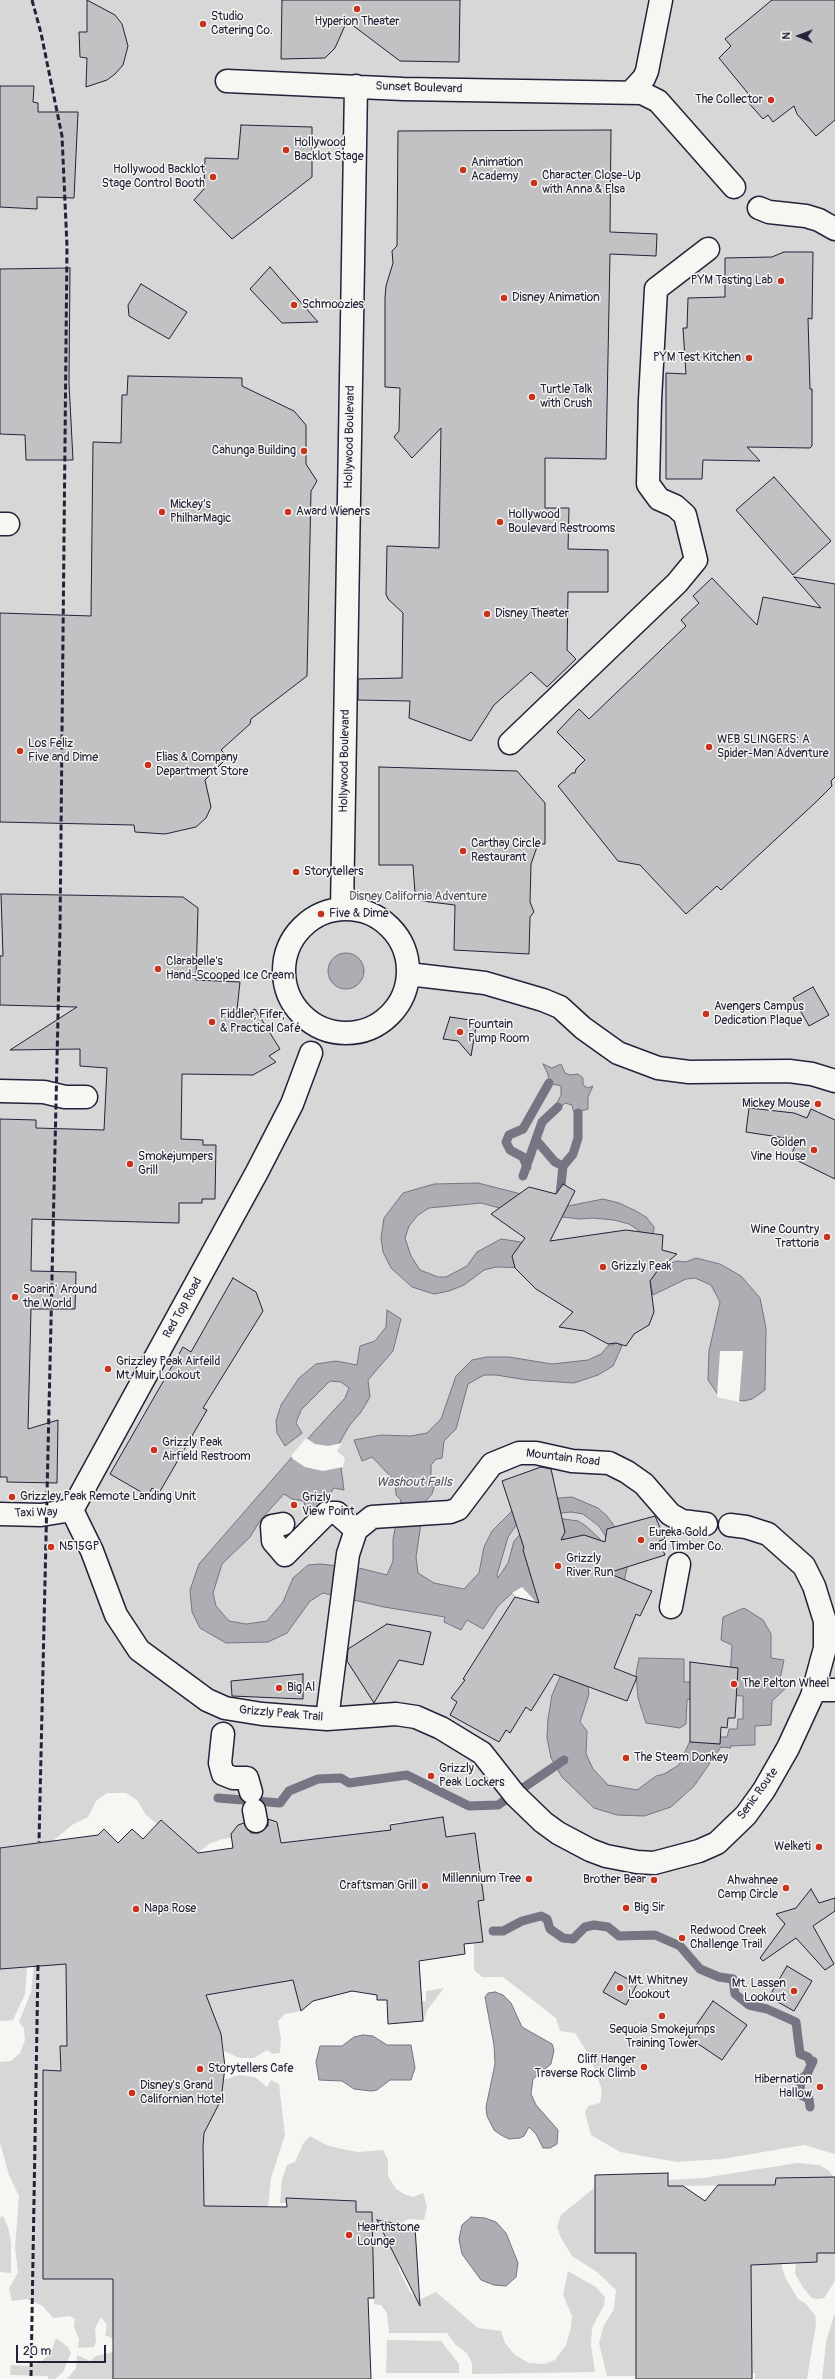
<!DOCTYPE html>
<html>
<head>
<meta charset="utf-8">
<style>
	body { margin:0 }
	#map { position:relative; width:835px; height:2379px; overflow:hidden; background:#f6f6f2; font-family:Pangolin,sans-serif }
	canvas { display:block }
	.north { position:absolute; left:779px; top:16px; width:40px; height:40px; -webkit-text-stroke:3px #f6f6f2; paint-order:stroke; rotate:271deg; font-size:11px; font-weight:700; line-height:16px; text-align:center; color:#22223b }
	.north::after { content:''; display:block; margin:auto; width:14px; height:18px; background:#22223b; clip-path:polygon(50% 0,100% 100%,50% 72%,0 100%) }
	.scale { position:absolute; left:16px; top:2345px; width:90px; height:18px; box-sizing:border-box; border:2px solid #22223b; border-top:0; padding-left:5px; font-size:12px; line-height:14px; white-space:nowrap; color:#22223b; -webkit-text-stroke:3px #f6f6f2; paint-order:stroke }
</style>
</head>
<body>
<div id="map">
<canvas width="835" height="2379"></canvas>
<div class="north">N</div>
<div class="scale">20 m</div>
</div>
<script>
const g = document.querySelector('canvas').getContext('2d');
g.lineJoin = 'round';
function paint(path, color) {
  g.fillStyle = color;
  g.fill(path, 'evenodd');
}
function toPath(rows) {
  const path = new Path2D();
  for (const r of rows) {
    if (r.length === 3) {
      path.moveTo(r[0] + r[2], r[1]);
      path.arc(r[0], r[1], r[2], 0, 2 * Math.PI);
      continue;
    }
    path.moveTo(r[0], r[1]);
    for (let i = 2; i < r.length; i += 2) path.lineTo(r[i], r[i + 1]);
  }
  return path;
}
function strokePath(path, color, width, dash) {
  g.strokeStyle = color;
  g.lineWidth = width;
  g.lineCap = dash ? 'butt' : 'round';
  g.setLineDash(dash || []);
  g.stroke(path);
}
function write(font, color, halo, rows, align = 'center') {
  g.font = font + ' Pangolin,sans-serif';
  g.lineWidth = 3;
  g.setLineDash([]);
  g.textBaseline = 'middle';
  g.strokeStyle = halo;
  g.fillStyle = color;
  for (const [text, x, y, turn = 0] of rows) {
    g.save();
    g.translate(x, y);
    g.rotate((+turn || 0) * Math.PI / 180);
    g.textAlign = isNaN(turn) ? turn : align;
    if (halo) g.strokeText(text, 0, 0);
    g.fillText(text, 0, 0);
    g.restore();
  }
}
paint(toPath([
	[0,0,835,0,835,2154,804,2145,722,2159,677,2162,620,2152,591,2135,585,2112,588,2106,600,2103,602,2090,590,2057,575,2033,560,2031,556,2018,503,1977,482,1977,474,1970,474,1943,483,1942,478,1901,484,1900,475,1833,446,1837,443,1817,403,1827,402,1822,389,1823,391,1830,260,1846,233,1848,231,1838,222,1839,209,1844,198,1853,162,1820,157,1824,146,1815,137,1800,126,1793,107,1793,96,1801,88,1817,72,1825,53,1841,0,1848],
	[66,1964,67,2046,60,2046,61,2071,43,2071,43,2279,113,2279,113,2339,105,2335,107,2325,101,2317,95,2328,96,2341,94,2347,78,2348,79,2339,74,2327,75,2319,70,2316,53,2318,43,2306,27,2299,12,2301,9,2289,18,2272,15,2248,19,2196,9,2175,0,2143,0,2062,11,2061,20,2053,25,2040,24,2029,19,2022,31,1992,34,1965],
	[27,1966,25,1994,13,2020,0,2021,0,1969],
	[293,1980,301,2011,285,2014,278,2021,281,2038,280,2053,273,2054,267,2050,254,2058,239,2058,224,2051,221,2034,205,1995],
	[444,1988,428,2009,423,2021,422,2001,426,2001,426,1991],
	[239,2075,255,2077,267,2087,271,2080,279,2084,285,2135,271,2178,268,2207,204,2206,203,2146,204,2133,221,2100,223,2080],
	[310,2136,326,2145,342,2149,358,2152,383,2150,388,2160,388,2176,396,2189,404,2194,413,2197,423,2193,427,2206,424,2220,408,2219,400,2224,395,2238,399,2270,410,2292,419,2300,436,2292,478,2328,501,2331,505,2343,515,2355,529,2363,544,2364,555,2360,566,2345,571,2327,572,2316,563,2295,568,2271,596,2287,605,2297,604,2305,592,2328,591,2345,595,2372,472,2374,472,2363,467,2353,456,2345,447,2333,389,2333,387,2313,381,2305,374,2304,372,2212,356,2212,355,2201,286,2198,286,2203,280,2203,282,2179,287,2165,295,2162,303,2144],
	[797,2163,819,2165,828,2170,834,2177,776,2178,775,2185,668,2186,668,2180,703,2178],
	[594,2188,595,2253,636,2253,636,2376,607,2376,599,2343,604,2325,614,2309,616,2290,597,2272,572,2256,561,2238,557,2227,561,2215],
	[3,2216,8,2227,11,2242,11,2273,0,2272,0,2217],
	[817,2253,835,2253,835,2281,824,2298,818,2299,812,2298,804,2289,795,2274,796,2263,817,2262],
	[751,2258,781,2263,785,2277,798,2299,806,2304,815,2315,816,2324,807,2379,755,2379,755,2373,752,2373],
	[835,2312,835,2379,822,2379,826,2342],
	[56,2338,68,2347,71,2353,63,2372,55,2379,48,2379,48,2376,10,2375,11,2365,29,2366,41,2362,51,2352],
	[387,2340,441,2341,459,2364,459,2373,386,2373],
	[114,2352,113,2379,67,2379,76,2368,77,2355,90,2361,96,2356]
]), '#d7d7d7');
const water = toPath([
	[346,971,18],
	[543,1064,552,1068,561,1064,565,1073,570,1075,578,1074,583,1078,583,1085,588,1088,593,1086,588,1097,588,1109,574,1113,572,1105,565,1103,559,1109,556,1105,561,1095,561,1086,549,1083,548,1074,543,1064],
	[478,1183,568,1206,603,1199,619,1203,636,1211,646,1217,654,1227,650,1278,664,1265,677,1261,686,1262,696,1258,720,1264,741,1276,760,1298,766,1328,765,1390,752,1399,744,1401,719,1396,708,1380,709,1351,720,1302,711,1285,695,1278,686,1279,653,1295,650,1280,618,1342,608,1344,621,1319,639,1257,641,1232,629,1224,614,1220,593,1218,580,1219,510,1211,481,1203,429,1208,418,1215,409,1226,405,1238,411,1256,420,1270,438,1277,446,1277,467,1266,477,1252,501,1239,521,1242,569,1269,496,1267,484,1270,464,1285,449,1291,434,1294,412,1287,391,1268,383,1252,381,1238,384,1218,403,1193,434,1184,478,1183],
	[387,1310,401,1319,393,1351,368,1380,370,1397,361,1412,349,1426,335,1451,341,1467,344,1490,334,1488,317,1513,305,1509,304,1501,292,1499,284,1494,261,1519,250,1537,222,1564,213,1593,216,1606,229,1621,246,1624,267,1621,283,1602,293,1578,308,1565,320,1564,359,1568,387,1575,393,1561,393,1539,401,1500,396,1495,395,1481,372,1457,362,1461,354,1440,381,1435,411,1436,427,1433,441,1419,456,1376,472,1360,487,1357,509,1357,552,1364,588,1360,601,1354,608,1346,617,1343,622,1346,613,1366,598,1375,574,1383,527,1380,496,1375,484,1375,468,1384,456,1429,444,1441,442,1458,436,1459,431,1465,431,1475,436,1481,432,1494,424,1503,416,1557,418,1573,434,1583,464,1589,479,1573,484,1547,492,1531,512,1511,548,1499,572,1497,598,1508,607,1516,615,1527,627,1568,624,1582,588,1687,589,1694,580,1722,587,1731,586,1754,593,1769,608,1785,637,1790,656,1776,664,1774,679,1765,690,1741,720,1744,720,1737,727,1737,729,1729,737,1729,738,1719,743,1719,743,1696,729,1695,732,1645,721,1640,723,1617,744,1608,763,1620,771,1634,771,1658,784,1660,780,1679,789,1685,772,1701,771,1725,755,1726,755,1745,730,1746,731,1748,721,1747,694,1786,671,1807,644,1816,617,1815,594,1808,562,1777,551,1758,547,1737,548,1719,552,1695,563,1670,526,1608,512,1593,498,1606,483,1629,467,1620,461,1630,444,1622,445,1617,384,1607,323,1593,310,1601,287,1633,268,1642,226,1643,200,1628,192,1612,190,1590,199,1564,312,1434,345,1398,349,1388,341,1382,330,1381,301,1410,296,1423,302,1433,285,1446,277,1433,276,1421,281,1405,299,1378,316,1364,336,1361,357,1365,360,1346,375,1341,386,1327,387,1310],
	[571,1512,583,1514,599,1526,608,1540,614,1570,613,1580,607,1580,608,1562,600,1539,586,1526,578,1521,557,1518,527,1527,514,1541,508,1563,498,1578,497,1575,508,1537,517,1524,545,1515,571,1512],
	[639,1658,684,1659,684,1682,691,1682,690,1699,687,1700,686,1724,680,1728,646,1723,638,1698,636,1673,639,1658],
	[495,1992,503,1995,511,2003,522,2027,552,2044,554,2050,551,2064,533,2079,531,2094,536,2105,558,2130,557,2144,550,2148,543,2148,536,2134,529,2127,524,2136,520,2138,509,2139,501,2135,494,2130,487,2116,486,2107,495,2064,494,2045,485,1997,488,1993,495,1992],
	[363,2035,373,2036,387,2045,411,2045,415,2068,411,2080,390,2080,377,2090,371,2091,354,2089,342,2081,319,2080,316,2062,320,2046,342,2046,354,2037,363,2035],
	[471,2217,485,2218,496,2222,506,2233,518,2263,516,2277,506,2286,494,2285,481,2280,462,2254,459,2239,462,2225,471,2217]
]);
paint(water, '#adadb3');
strokePath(water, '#757583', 1);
paint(toPath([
	[720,1351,743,1351,739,1402,717,1397],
	[306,1438,315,1444,328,1446,342,1443,337,1451,345,1458,343,1467,323,1471,305,1467,293,1459,291,1456],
	[522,1587,537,1603,526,1608,512,1593]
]), '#f6f6f2');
strokePath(toPath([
	[536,1140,555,1162,563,1166],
	[527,1167,523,1157,510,1150,506,1142,509,1135,523,1129,549,1083],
	[523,1176,542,1122,558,1107],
	[560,1195,563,1166,573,1154,578,1138,578,1113],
	[218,1798,280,1803,289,1791,318,1779,341,1778,349,1783,407,1775,469,1806,498,1805,564,1760],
	[493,1931,503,1931,522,1921,541,1916,547,1919,550,1929,563,1938,573,1939,585,1927,594,1925,608,1927,619,1936,655,1935,680,1946,700,1969,719,1977,733,1979,735,1994,749,2005,767,2009,796,2022,800,2054,808,2057,811,2064],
	[810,2107,809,2099,801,2095,800,2080,807,2074,813,2061]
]), '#757583', 9);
const building = toPath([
	[87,0,115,15,122,24,128,46,123,65,115,74,107,80,86,87,87,58,80,57,79,32,87,32,87,0],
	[282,0,460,0,459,62,400,61,347,21,335,48,325,58,281,59,282,0],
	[772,0,835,0,835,120,816,136,797,114,794,106,773,122,768,115,763,119,747,101,751,97,719,58,731,46,725,39,772,0],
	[0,86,34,86,33,102,38,103,38,112,78,112,74,198,37,197,37,209,0,207,0,86],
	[241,125,312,127,312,177,232,239,194,200,204,189,205,158,238,159,241,125],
	[611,130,610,232,657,234,656,256,610,254,606,459,545,458,545,508,569,508,568,549,608,550,608,592,568,592,567,650,576,659,547,687,531,672,494,705,471,741,409,718,410,701,358,700,358,679,402,678,403,613,388,599,386,594,387,546,439,548,441,428,412,458,394,437,399,431,400,388,385,387,385,298,386,286,393,263,392,251,397,246,398,131,611,130],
	[784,252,813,252,812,319,808,318,810,389,812,389,812,446,810,448,747,447,760,461,703,460,702,479,666,479,666,373,686,374,683,328,687,328,688,298,725,297,725,258,772,257,784,252],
	[270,267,318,322,282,323,250,289,270,267],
	[70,268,69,383,73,460,26,460,25,435,0,434,0,269,70,268],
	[141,284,187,312,169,339,129,316,128,305,141,284],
	[128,376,242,378,242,386,294,411,306,425,306,464,317,481,311,491,307,676,251,719,250,724,221,750,228,757,205,780,211,807,206,818,196,827,165,834,135,832,134,825,0,822,0,613,91,616,93,442,121,443,122,395,127,395,128,376],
	[774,477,831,541,793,575,736,510,774,477],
	[794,577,835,584,835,777,831,781,832,786,816,802,721,890,717,886,686,914,640,865,618,861,558,786,572,773,575,773,576,769,585,760,557,732,579,709,589,719,686,626,681,620,699,603,693,596,712,578,757,625,763,597,821,608,794,577],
	[379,767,517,771,545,803,545,844,538,844,531,864,530,902,534,912,530,917,529,954,454,950,455,905,422,901,415,893,413,865,379,865,379,767],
	[1,894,183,897,198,908,196,980,240,982,236,1019,255,1009,280,1049,269,1056,276,1062,253,1075,182,1074,181,1139,203,1140,203,1145,216,1145,215,1199,202,1199,202,1203,179,1203,179,1223,32,1219,31,1271,76,1272,75,1309,31,1309,28,1429,58,1420,57,1483,7,1482,7,1477,0,1477,0,1119,36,1120,36,1128,104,1130,107,1068,80,1066,80,1049,10,1050,77,1007,0,1005,0,956,3,956,1,894],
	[813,987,829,1015,809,1026,793,998,813,987],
	[450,1017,477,1021,471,1056,458,1041,443,1039,450,1017],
	[749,1108,794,1113,807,1118,811,1109,835,1120,835,1179,790,1157,798,1140,746,1132,749,1108],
	[563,1184,575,1191,550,1241,626,1230,663,1235,662,1250,677,1254,658,1270,650,1281,654,1312,649,1325,634,1334,626,1346,616,1343,608,1344,584,1331,559,1327,573,1312,536,1289,515,1268,512,1256,525,1238,491,1214,529,1187,556,1194,563,1184],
	[233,1278,256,1292,263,1311,203,1408,207,1410,159,1493,152,1488,148,1496,110,1474,183,1347,191,1352,233,1278],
	[541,1467,551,1469,565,1532,561,1540,584,1535,605,1542,607,1529,655,1516,665,1539,659,1541,665,1555,608,1573,652,1591,640,1616,636,1614,614,1668,637,1677,627,1701,554,1674,531,1711,526,1707,510,1733,506,1730,499,1742,450,1715,457,1702,451,1698,465,1680,463,1679,515,1597,539,1603,523,1550,524,1548,502,1481,541,1467],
	[387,1624,431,1632,423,1665,399,1660,374,1703,347,1661,348,1649,387,1624],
	[690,1662,738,1668,735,1718,728,1718,727,1728,721,1727,720,1744,690,1742,690,1662],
	[303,1674,303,1699,232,1696,231,1681,303,1674],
	[443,1817,446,1837,475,1833,484,1900,478,1901,483,1942,464,1944,465,1954,419,1961,423,2021,388,2024,387,2000,377,2000,377,1995,352,1991,313,2001,301,2011,293,1980,206,1995,221,2034,225,2067,221,2100,204,2133,203,2146,204,2206,287,2207,286,2198,356,2201,356,2212,372,2212,374,2298,368,2298,371,2379,113,2379,113,2279,43,2279,43,2070,61,2071,60,2046,67,2046,66,1964,0,1969,0,1848,98,1835,104,1829,118,1843,132,1829,143,1839,161,1820,198,1853,233,1848,231,1834,238,1825,244,1823,251,1833,259,1833,268,1826,268,1819,277,1822,281,1843,391,1830,390,1825,443,1817],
	[811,1889,819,1903,835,1898,835,1911,813,1926,834,1964,825,1970,796,1938,763,1961,760,1958,785,1924,776,1914,796,1908,811,1889],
	[787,1966,812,1981,794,2011,769,1997,787,1966],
	[615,1972,637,1984,626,2005,603,1992,615,1972],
	[713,2001,747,2025,722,2060,688,2037,713,2001],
	[668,2173,668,2186,683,2186,705,2201,718,2185,775,2185,776,2178,835,2177,835,2253,817,2253,817,2262,751,2265,752,2379,636,2379,636,2253,595,2253,595,2175,668,2173],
	[377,2220,415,2227,420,2306,377,2220]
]);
paint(building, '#c2c2c4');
strokePath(building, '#22223b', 1);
const minor = toPath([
	[227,81,403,89,642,93,658,101,734,187],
	[631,92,644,78,647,71,661,0],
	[759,208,769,212,806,216,819,220,835,229],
	[0,524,8,524],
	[510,743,677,583,696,560,685,515,675,506,659,499,648,484,650,400,656,289,708,249],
	[342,909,356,86],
	[346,971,62],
	[408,974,485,983,543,1000,560,1007,583,1028,618,1053,658,1068,689,1072,789,1071,812,1074,835,1081],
	[0,1091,44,1092,65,1097,86,1097],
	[72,1510,92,1551,116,1615,139,1650,207,1700,225,1708,262,1714,327,1719,396,1714,416,1717,441,1728,482,1753,515,1795,543,1822,558,1833,590,1850,606,1856,637,1862,654,1863,699,1851,717,1843,746,1815,764,1790,788,1748,812,1696,825,1648,825,1621,814,1586,804,1566,768,1534,746,1527,730,1525],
	[72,1510,257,1172,292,1104,311,1053],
	[0,1514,41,1515,72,1510],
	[283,1524,272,1526,273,1541,285,1555,327,1513,337,1513,356,1530],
	[671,1607,679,1564],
	[814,1690,835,1690],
	[327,1719,348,1554,356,1530,372,1517,450,1512,458,1509,492,1464,519,1453,536,1453,572,1461,609,1463,627,1472,644,1484,670,1514,682,1521,706,1524],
	[223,1734,220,1763,223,1774,233,1778,247,1778,251,1792],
	[254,1810,256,1821]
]);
strokePath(minor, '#22223b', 25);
strokePath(minor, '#f6f6f2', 22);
strokePath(toPath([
	[32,0,41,33,62,136,67,246,60,930,39,1842],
	[31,2376,38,1965]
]), '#22223b', 3, [6, 3]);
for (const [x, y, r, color] of [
	[357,9,4,"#c8321e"],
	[203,24,4,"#c8321e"],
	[771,100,4,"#c8321e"],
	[286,150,4,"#c8321e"],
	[463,170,4,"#c8321e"],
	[213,177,4,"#c8321e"],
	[534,183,4,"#c8321e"],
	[781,281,4,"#c8321e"],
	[504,298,4,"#c8321e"],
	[294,305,4,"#c8321e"],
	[749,358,4,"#c8321e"],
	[532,397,4,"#c8321e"],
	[304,451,4,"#c8321e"],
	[162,512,4,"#c8321e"],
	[288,512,4,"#c8321e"],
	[500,522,4,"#c8321e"],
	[487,614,4,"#c8321e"],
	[709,747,4,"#c8321e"],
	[20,751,4,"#c8321e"],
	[148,765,4,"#c8321e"],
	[463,851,4,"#c8321e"],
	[296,872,4,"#c8321e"],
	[321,914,4,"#c8321e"],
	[158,969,4,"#c8321e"],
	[706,1014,4,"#c8321e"],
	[212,1022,4,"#c8321e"],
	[460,1032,4,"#c8321e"],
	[818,1104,4,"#c8321e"],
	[814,1150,4,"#c8321e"],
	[130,1164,4,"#c8321e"],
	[827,1237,4,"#c8321e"],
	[603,1267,4,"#c8321e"],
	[15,1297,4,"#c8321e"],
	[108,1369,4,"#c8321e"],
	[154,1450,4,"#c8321e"],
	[12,1497,4,"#c8321e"],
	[294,1505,4,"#c8321e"],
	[641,1540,4,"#c8321e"],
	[51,1547,4,"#c8321e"],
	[558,1566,4,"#c8321e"],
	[734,1684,4,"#c8321e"],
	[279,1688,4,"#c8321e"],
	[626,1758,4,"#c8321e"],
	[431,1776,4,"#c8321e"],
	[819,1847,4,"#c8321e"],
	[529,1879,4,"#c8321e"],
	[654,1880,4,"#c8321e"],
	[425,1886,4,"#c8321e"],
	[786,1888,4,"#c8321e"],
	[626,1908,4,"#c8321e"],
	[136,1909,4,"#c8321e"],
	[682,1938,4,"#c8321e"],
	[620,1988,4,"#c8321e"],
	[794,1991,4,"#c8321e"],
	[662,2016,4,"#c8321e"],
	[644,2067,4,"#c8321e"],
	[200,2069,4,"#c8321e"],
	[820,2087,4,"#c8321e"],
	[132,2093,4,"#c8321e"],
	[349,2235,4,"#c8321e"]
]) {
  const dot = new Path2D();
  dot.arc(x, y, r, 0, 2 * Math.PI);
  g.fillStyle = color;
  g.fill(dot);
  strokePath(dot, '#f6f6f2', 1.5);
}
write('12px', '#22223b', '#f6f6f2', [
	["Studio",211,17],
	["Catering Co.",211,31],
	["Hyperion Theater",357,22,"center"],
	["The Collector",763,100,"right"],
	["Hollywood",294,143],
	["Backlot Stage",294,157],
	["Animation",471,163],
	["Academy",471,177],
	["Hollywood Backlot",205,170,"right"],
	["Stage Control Booth",205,184,"right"],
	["Character Close-Up",542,176],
	["with Anna & Elsa",542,190],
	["PYM Tasting Lab",773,281,"right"],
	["Disney Animation",512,298],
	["Schmoozies",302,305],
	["PYM Test Kitchen",741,358,"right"],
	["Turtle Talk",540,390],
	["with Crush",540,404],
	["Cahunga Building",296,451,"right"],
	["Mickey’s",170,505],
	["PhilharMagic",170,519],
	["Award Wieners",296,512],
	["Hollywood",508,515],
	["Boulevard Restrooms",508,529],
	["Disney Theater",495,614],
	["WEB SLINGERS: A",717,740],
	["Spider-Man Adventure",717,754],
	["Los Feliz",28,744],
	["Five and Dime",28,758],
	["Elias & Company",156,758],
	["Department Store",156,772],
	["Carthay Circle",471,844],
	["Restaurant",471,858],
	["Storytellers",304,872],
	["Five & Dime",329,914],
	["Clarabelle's",166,962],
	["Hand-Scooped Ice Cream",166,976],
	["Avengers Campus",714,1007],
	["Dedication Plaque",714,1021],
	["Fiddler, Fifer,",220,1015],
	["& Practical Café",220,1029],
	["Fountain",468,1025],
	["Pump Room",468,1039],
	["Mickey Mouse",810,1104,"right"],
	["Golden",806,1143,"right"],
	["Vine House",806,1157,"right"],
	["Smokejumpers",138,1157],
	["Grill",138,1171],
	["Wine Country",819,1230,"right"],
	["Trattoria",819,1244,"right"],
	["Grizzly Peak",611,1267],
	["Soarin' Around",23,1290],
	["the World",23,1304],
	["Grizzley Peak Airfeild",116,1362],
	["Mt. Muir Lookout",116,1376],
	["Grizzly Peak",162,1443],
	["Airfield Restroom",162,1457],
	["Grizzley Peak Remote Landing Unit",20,1497],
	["Grizly",302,1498],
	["View Point",302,1512],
	["Eureka Gold",649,1533],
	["and Timber Co.",649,1547],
	["N515GP",59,1547],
	["Grizzly",566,1559],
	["River Run",566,1573],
	["The Pelton Wheel",742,1684],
	["Big Al",287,1688],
	["The Steam Donkey",634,1758],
	["Grizzly",439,1769],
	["Peak Lockers",439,1783],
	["Welketi",811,1847,"right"],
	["Millennium Tree",521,1879,"right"],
	["Brother Bear",646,1880,"right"],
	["Ahwahnee",778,1881,"right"],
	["Camp Circle",778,1895,"right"],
	["Craftsman Grill",417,1886,"right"],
	["Big Sir",634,1908],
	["Napa Rose",144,1909],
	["Redwood Creek",690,1931],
	["Challenge Trail",690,1945],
	["Mt. Whitney",628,1981],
	["Lookout",628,1995],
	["Mt. Lassen",786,1984,"right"],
	["Lookout",786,1998,"right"],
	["Sequoia Smokejumps",662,2030,"center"],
	["Training Tower",662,2044,"center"],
	["Cliff Hanger",636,2060,"right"],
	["Traverse Rock Climb",636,2074,"right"],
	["Storytellers Cafe",208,2069],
	["Hibernation",812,2080,"right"],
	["Hallow",812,2094,"right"],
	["Disney's Grand",140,2086],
	["Californian Hotel",140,2100],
	["Hearthstone",357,2228],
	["Lounge",357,2242]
], 'left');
write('12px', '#22223b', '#f6f6f2', [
	["Sunset Boulevard",419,88,2],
	["Hollywood Boulevard",350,437,-89],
	["Hollywood Boulevard",345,761,-89],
	["Red Top Road",183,1308,-61],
	["Mountain Road",563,1458,7],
	["Taxi Way",36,1513,-2],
	["Grizzly Peak Trail",281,1714,5],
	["Senic Route",758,1794,-54]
]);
write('12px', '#4f4f62', '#f6f6f2', [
	["Disney California Adventure",418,897]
]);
write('italic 13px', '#535365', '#f6f6f2', [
	["Washout Falls",414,1483]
]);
</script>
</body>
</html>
